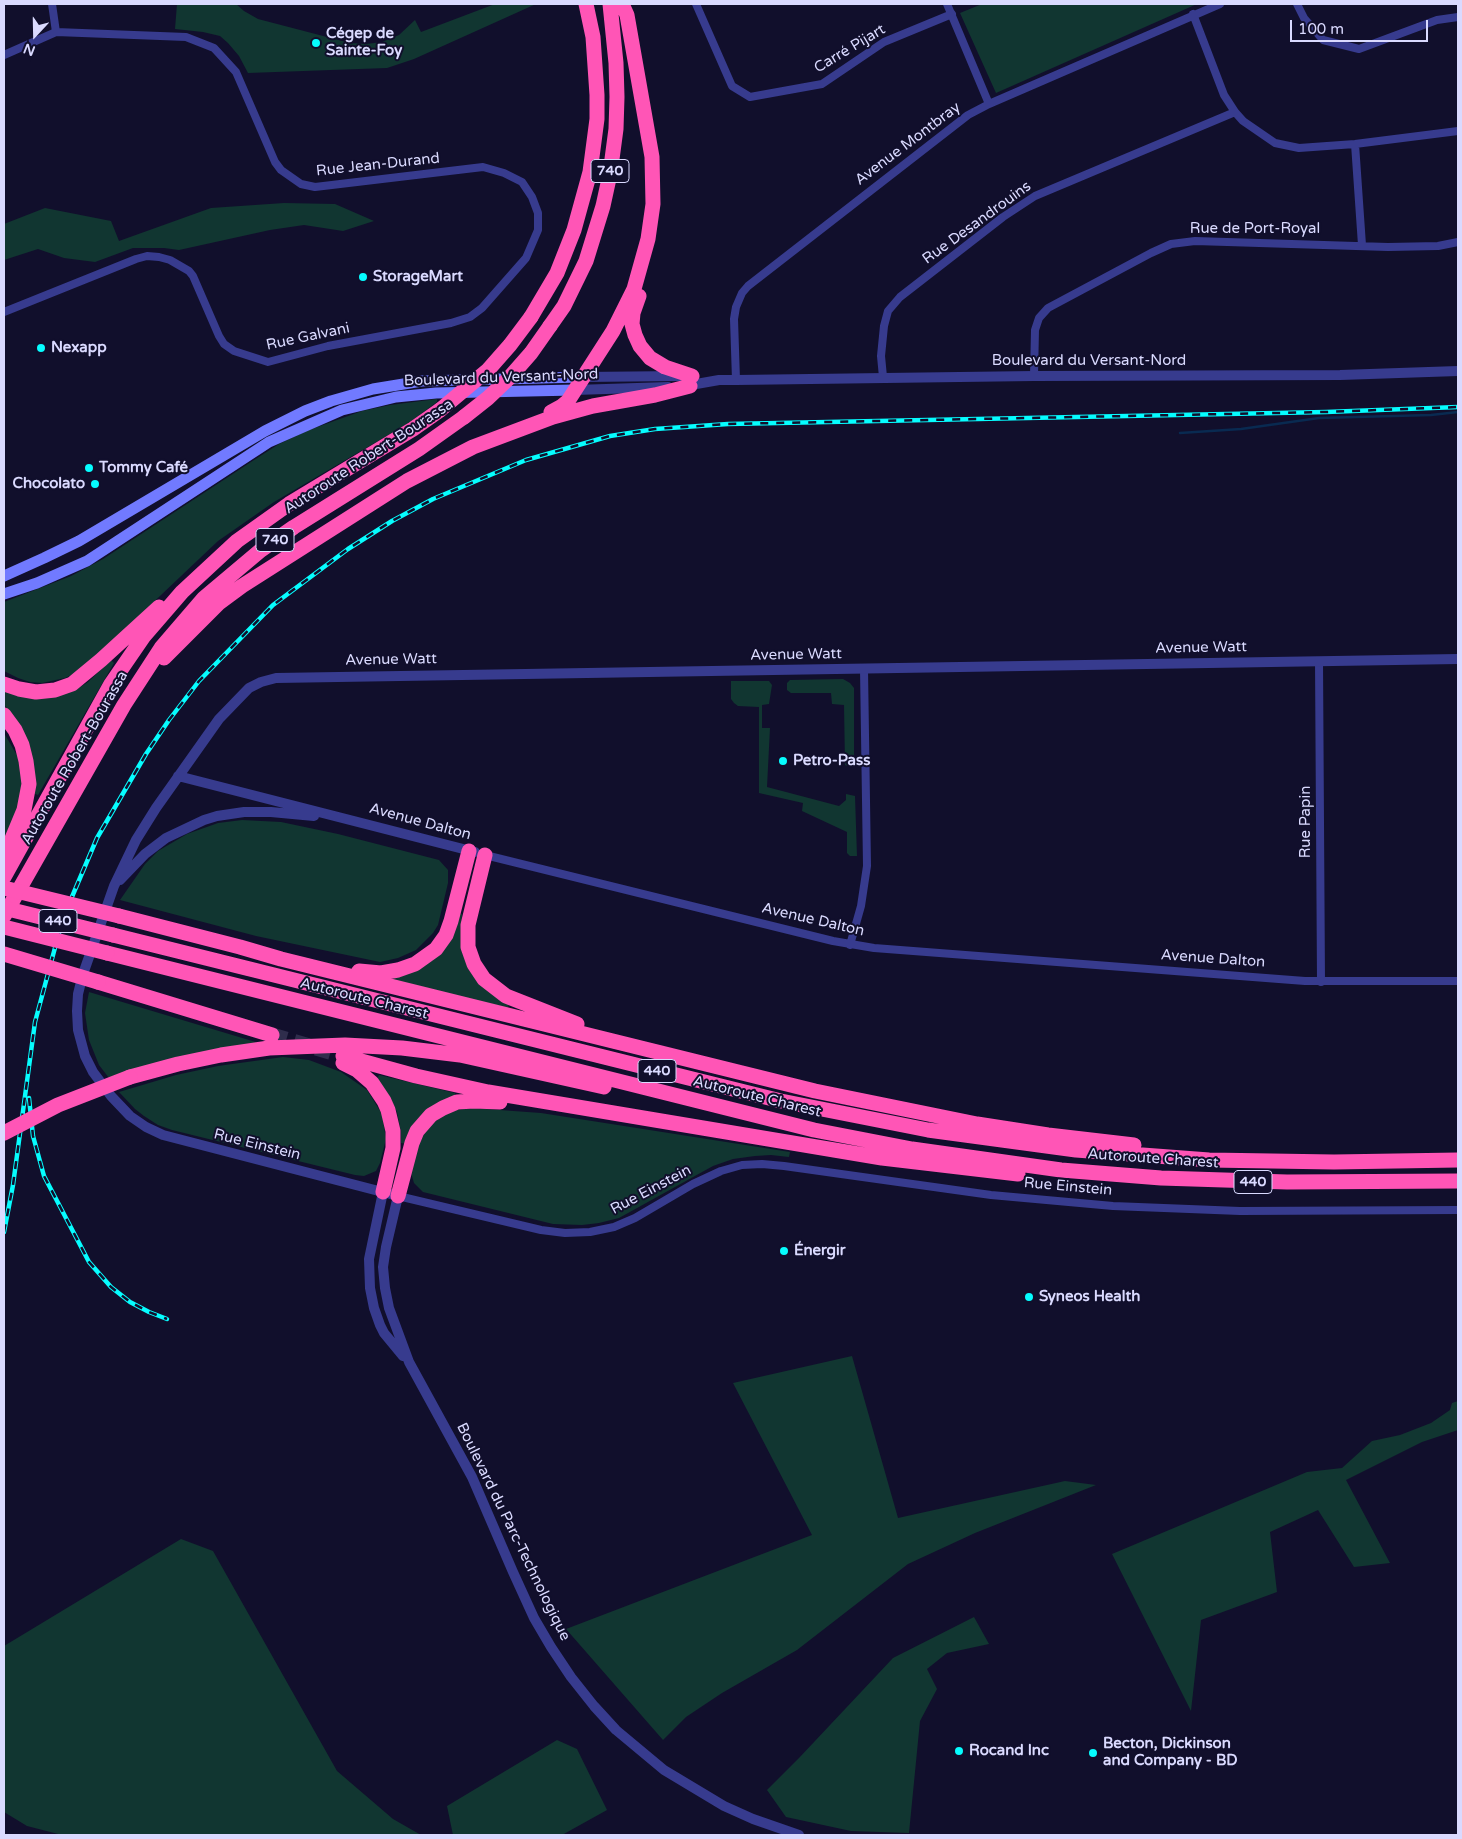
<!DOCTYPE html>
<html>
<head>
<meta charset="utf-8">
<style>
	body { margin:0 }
	#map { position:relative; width:1462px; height:1839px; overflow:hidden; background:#110f2c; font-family:"Varela Round",sans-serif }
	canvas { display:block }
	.frame { position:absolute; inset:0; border:5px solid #dadaff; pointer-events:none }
	.north { position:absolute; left:10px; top:10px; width:50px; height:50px; -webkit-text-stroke:4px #110f2c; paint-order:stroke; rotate:201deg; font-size:14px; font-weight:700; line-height:20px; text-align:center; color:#dadaff }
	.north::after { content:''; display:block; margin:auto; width:18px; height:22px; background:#dadaff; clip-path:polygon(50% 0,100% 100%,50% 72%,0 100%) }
	.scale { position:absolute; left:1290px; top:20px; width:138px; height:22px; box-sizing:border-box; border:2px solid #dadaff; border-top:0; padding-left:6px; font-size:15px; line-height:18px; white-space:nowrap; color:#dadaff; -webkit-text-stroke:4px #110f2c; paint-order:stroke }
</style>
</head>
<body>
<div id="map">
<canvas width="1462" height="1839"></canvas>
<div class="frame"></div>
<div class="north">N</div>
<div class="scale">100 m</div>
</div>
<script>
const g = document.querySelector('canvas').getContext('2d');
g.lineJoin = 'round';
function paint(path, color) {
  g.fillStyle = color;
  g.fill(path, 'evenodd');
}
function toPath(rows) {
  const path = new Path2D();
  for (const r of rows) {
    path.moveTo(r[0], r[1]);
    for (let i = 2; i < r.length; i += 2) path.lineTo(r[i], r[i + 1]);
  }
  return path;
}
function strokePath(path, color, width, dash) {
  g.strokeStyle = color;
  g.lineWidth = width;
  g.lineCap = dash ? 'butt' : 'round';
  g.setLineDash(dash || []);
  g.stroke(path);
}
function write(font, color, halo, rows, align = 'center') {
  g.font = font + ' "Varela Round",sans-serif';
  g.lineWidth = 4;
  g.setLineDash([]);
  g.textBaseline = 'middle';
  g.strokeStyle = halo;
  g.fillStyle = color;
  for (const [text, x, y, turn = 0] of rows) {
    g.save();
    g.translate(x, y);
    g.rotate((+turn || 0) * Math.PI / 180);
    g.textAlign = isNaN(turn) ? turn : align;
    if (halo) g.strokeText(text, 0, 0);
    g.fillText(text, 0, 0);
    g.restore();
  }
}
paint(toPath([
	[177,4,236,4,244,11,258,19,350,43,366,44,382,42,399,35,415,20,421,32,495,4,536,4,414,59,387,68,248,73,239,56,228,43,220,36,203,32,175,29],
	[982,4,1197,4,996,93,960,13],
	[284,203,335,204,374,221,343,231,304,225,270,230,179,250,164,248,133,248,95,262,64,258,38,249,4,260,4,224,45,208,111,221,119,241,211,208],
	[437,399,437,402,407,424,274,502,218,541,103,650,76,673,65,678,42,683,30,682,18,678,4,671,4,602,71,576,103,559,254,460,279,444,309,430,362,411,390,405],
	[111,660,114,663,38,795,33,793,15,717,4,705,4,690,77,689,88,682],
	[843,679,850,683,854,688,854,766,847,766,845,765,844,705,832,704,831,693,791,693,787,690,787,683,790,680],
	[731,681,769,681,772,685,769,704,762,705,762,728,770,728,767,787,839,806,846,800,846,794,855,796,857,856,850,856,847,853,847,832,802,811,803,803,759,793,759,707,738,706,734,703,731,699],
	[4,733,18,757,22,774,22,793,4,845],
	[242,820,281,822,338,834,439,860,448,870,448,883,438,925,433,933,416,950,398,958,380,962,256,936,120,900,145,864,158,851,187,834,218,823],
	[459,913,462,914,461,929,461,941,509,1004,508,1008,394,980,394,977,408,974],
	[89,992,259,1043,109,1078,99,1065,89,1040,85,1013],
	[283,1057,309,1060,341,1072,367,1090,382,1114,386,1139,380,1163,376,1171,364,1176,355,1175,172,1130,158,1125,144,1116,135,1109,119,1092,176,1075,218,1066],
	[379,1075,455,1093,455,1098,406,1144,401,1143,401,1132,397,1112,388,1094,377,1079],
	[472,1108,541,1113,790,1152,789,1157,771,1155,755,1156,733,1159,713,1166,619,1218,599,1223,582,1225,553,1224,423,1192,414,1183,411,1173,419,1142,425,1132,433,1123,444,1115,456,1110],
	[852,1356,898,1518,1065,1481,1096,1485,975,1533,908,1564,797,1650,722,1693,686,1717,663,1740,566,1629,812,1535,733,1383],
	[1458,1401,1458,1430,1422,1442,1346,1480,1390,1563,1354,1567,1318,1510,1270,1532,1277,1592,1201,1620,1191,1711,1112,1554,1307,1472,1342,1468,1372,1441,1400,1435,1431,1423,1450,1410,1452,1403],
	[181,1539,213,1551,337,1771,393,1819,421,1835,62,1835,27,1826,4,1812,4,1646],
	[974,1617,989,1644,947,1653,927,1669,937,1689,920,1721,909,1833,851,1831,786,1817,767,1790,799,1758,893,1658],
	[557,1740,577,1749,607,1810,562,1835,453,1835,447,1806]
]), '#113631');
strokePath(toPath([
	[1180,433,1241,429,1319,418,1431,415,1458,412]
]), '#092a51', 2.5);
strokePath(toPath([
	[272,1035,343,1056]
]), '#2f2d4c', 15, [15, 8]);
strokePath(toPath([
	[52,4,56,32],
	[696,4,732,86,750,97,822,84,884,42,952,14],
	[947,4,989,104],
	[1297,4,1304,18,1323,40,1359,49,1437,20,1458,17],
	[1193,14,1224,95,1235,112,1243,121,1275,143,1299,148,1355,144,1458,131],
	[4,55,56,32,186,37,214,48,236,72,275,162,281,170,301,184,315,187,483,167,504,173,522,182,532,197,538,213,538,230,526,258,482,308,470,317,451,323,328,346,268,362,234,351,224,344,219,336,193,276,189,271,170,260,159,257,147,256,136,259,4,312],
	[1355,144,1362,245],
	[1034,376,1035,330,1039,318,1048,308,1151,253,1171,244,1195,241,1388,247,1438,246,1458,242],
	[883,377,881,356,884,326,888,311,900,297,1003,217,1035,196,1235,112],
	[736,380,734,319,736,307,742,293,748,286,968,115,989,104,1220,4],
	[1319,661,1321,982],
	[485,855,833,941,874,948,1305,981,1458,981],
	[850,945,861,906,867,866,864,669],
	[398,1196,541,1230,565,1233,590,1232,614,1227,635,1218,693,1184,721,1171,742,1165,762,1164,784,1166,991,1195,1113,1206,1240,1211,1458,1210]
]), '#373b8e', 8);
strokePath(toPath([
	[582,377,681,376],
	[685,386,719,380,736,380,1034,376,1340,375,1458,371],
	[575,390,668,387],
	[178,776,475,852],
	[120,880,145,854,166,838,204,820,217,816,244,812,271,812,314,816],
	[383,1192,369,1259,370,1288,374,1308,380,1325,384,1333,403,1356],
	[799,1835,753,1819,724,1806,664,1770,616,1730,594,1706,571,1677,551,1647,534,1618,513,1572,472,1477,409,1362,389,1308,385,1288,383,1267,386,1247,398,1196,163,1135,146,1127,130,1116,111,1096,93,1072,85,1056,78,1030,77,1011,78,994,83,974,114,886,136,840,156,808,219,719,249,688,261,682,276,678,1458,659]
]), '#373b8e', 10);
strokePath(toPath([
	[4,576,44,558,79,541,265,431,305,411,331,401,373,389,422,381,582,377],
	[4,594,37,583,87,561,269,442,342,410,396,397,436,393,575,390]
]), '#717aff', 11);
strokePath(toPath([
	[639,296,633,313,632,324,635,335,640,346,650,358,665,367,692,376],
	[531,317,557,273,574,230,590,172,597,119,597,95,593,37,586,4],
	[550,326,564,306,586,261,603,206,610,174,616,129,617,97,616,63,610,4],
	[551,412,562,406,568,401,613,331,634,289,648,239,653,204,652,157,627,15,622,4],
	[164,658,219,603,242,586,407,481,473,447,553,417,593,406,655,395,690,386],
	[4,684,19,689,36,692,55,690,72,684,101,660,159,607],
	[4,715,15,730,22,745,26,761,29,784,24,810,4,858],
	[485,855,468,925,468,947,474,964,484,979,506,996,577,1024],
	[4,877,111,684,144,636,182,592,237,541,289,504,413,429,440,410],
	[4,916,124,705,161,648,204,598,261,550,294,527,419,449,464,417],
	[119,916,240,947,281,959,815,1091,977,1124,1048,1135,1134,1145],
	[113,935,781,1101,928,1130,1076,1150,1209,1160,1334,1162,1458,1160],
	[107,953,814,1130,912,1149,1061,1170,1161,1178,1287,1182,1458,1181],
	[359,971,381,973,398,970,415,964,436,949,446,935,451,921,469,851],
	[98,982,272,1035],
	[343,1056,416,1076,488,1092,882,1158,1018,1174],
	[343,1063,357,1070,372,1083,384,1101,388,1110,393,1131,393,1148,383,1192],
	[130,1077,178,1064,221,1055,269,1048,345,1045,402,1048,460,1055,604,1087],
	[398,1196,412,1143,417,1131,431,1115,443,1108,457,1102,474,1101,500,1102]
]), '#ff55b6', 15);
const rail = toPath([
	[29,1098,33,1136,44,1176,89,1262,111,1287,130,1302,149,1312,167,1319],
	[4,1232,13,1185,35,1022,63,918,97,838,146,754,169,720,199,681,273,605,348,549,392,521,433,499,526,460,610,436,655,429,728,424,1326,412,1458,407]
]);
strokePath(rail, '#06fdff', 4.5);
strokePath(rail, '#110f2c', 2.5, [8]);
strokePath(toPath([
	[440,410,488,370,510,345,531,317],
	[464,417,488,398,509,378,531,353,550,326],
	[4,888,119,916],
	[4,908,113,935],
	[4,927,107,953],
	[4,954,98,982],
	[4,1133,58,1105,130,1077]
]), '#ff55b6', 15);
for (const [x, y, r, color] of [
	[316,43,5,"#06fdff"],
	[363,277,5,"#06fdff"],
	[41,348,5,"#06fdff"],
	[89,468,5,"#06fdff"],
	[95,484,5,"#06fdff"],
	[783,761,5,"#06fdff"],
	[784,1251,5,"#06fdff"],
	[1029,1297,5,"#06fdff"],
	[959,1751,5,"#06fdff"],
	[1093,1753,5,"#06fdff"]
]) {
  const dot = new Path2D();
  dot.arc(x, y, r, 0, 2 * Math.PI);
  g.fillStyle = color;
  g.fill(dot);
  strokePath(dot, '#110f2c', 2);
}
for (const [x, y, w] of [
	[610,171,38],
	[275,540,38],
	[58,921,38],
	[657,1071,38],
	[1253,1182,38]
]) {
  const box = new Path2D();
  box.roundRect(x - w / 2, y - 11.5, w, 23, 4);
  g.fillStyle = '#110f2c';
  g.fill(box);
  strokePath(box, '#dadaff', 1);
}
write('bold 14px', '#dadaff', null, [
	["740",610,171],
	["740",275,540],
	["440",58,921],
	["440",657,1071],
	["440",1253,1182]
]);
write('bold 15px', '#dadaff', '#110f2c', [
	["Cégep de",326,34],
	["Sainte-Foy",326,51],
	["StorageMart",373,277],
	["Nexapp",51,348],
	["Tommy Café",99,468],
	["Chocolato",85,484,"right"],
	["Petro-Pass",793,761],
	["Énergir",794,1251],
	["Syneos Health",1039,1297],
	["Becton, Dickinson",1103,1744],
	["and Company - BD",1103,1761],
	["Rocand Inc",969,1751]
], 'left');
write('15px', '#dadaff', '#110f2c', [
	["Carré Pijart",850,49,-31],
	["Avenue Montbray",908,144,-37],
	["Rue Jean-Durand",378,165,-6],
	["Rue Desandrouins",977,223,-36],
	["Rue de Port-Royal",1255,229],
	["Rue Galvani",308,337,-12],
	["Boulevard du Versant-Nord",1089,361],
	["Boulevard du Versant-Nord",501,378,-2],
	["Autoroute Robert-Bourassa",369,457,-33],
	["Avenue Watt",1201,648,-1],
	["Avenue Watt",796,655,-1],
	["Avenue Watt",391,660,-1],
	["Autoroute Robert-Bourassa",75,758,-60],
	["Avenue Dalton",420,822,15],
	["Rue Papin",1306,822,-90],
	["Avenue Dalton",813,920,13],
	["Avenue Dalton",1213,959,4],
	["Autoroute Charest",364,999,14],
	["Autoroute Charest",757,1097,14],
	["Rue Einstein",257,1145,14],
	["Autoroute Charest",1153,1159,4],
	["Rue Einstein",1068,1187,5],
	["Rue Einstein",651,1190,-28],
	["Boulevard du Parc-Technologique",513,1532,64]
]);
</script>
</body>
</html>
